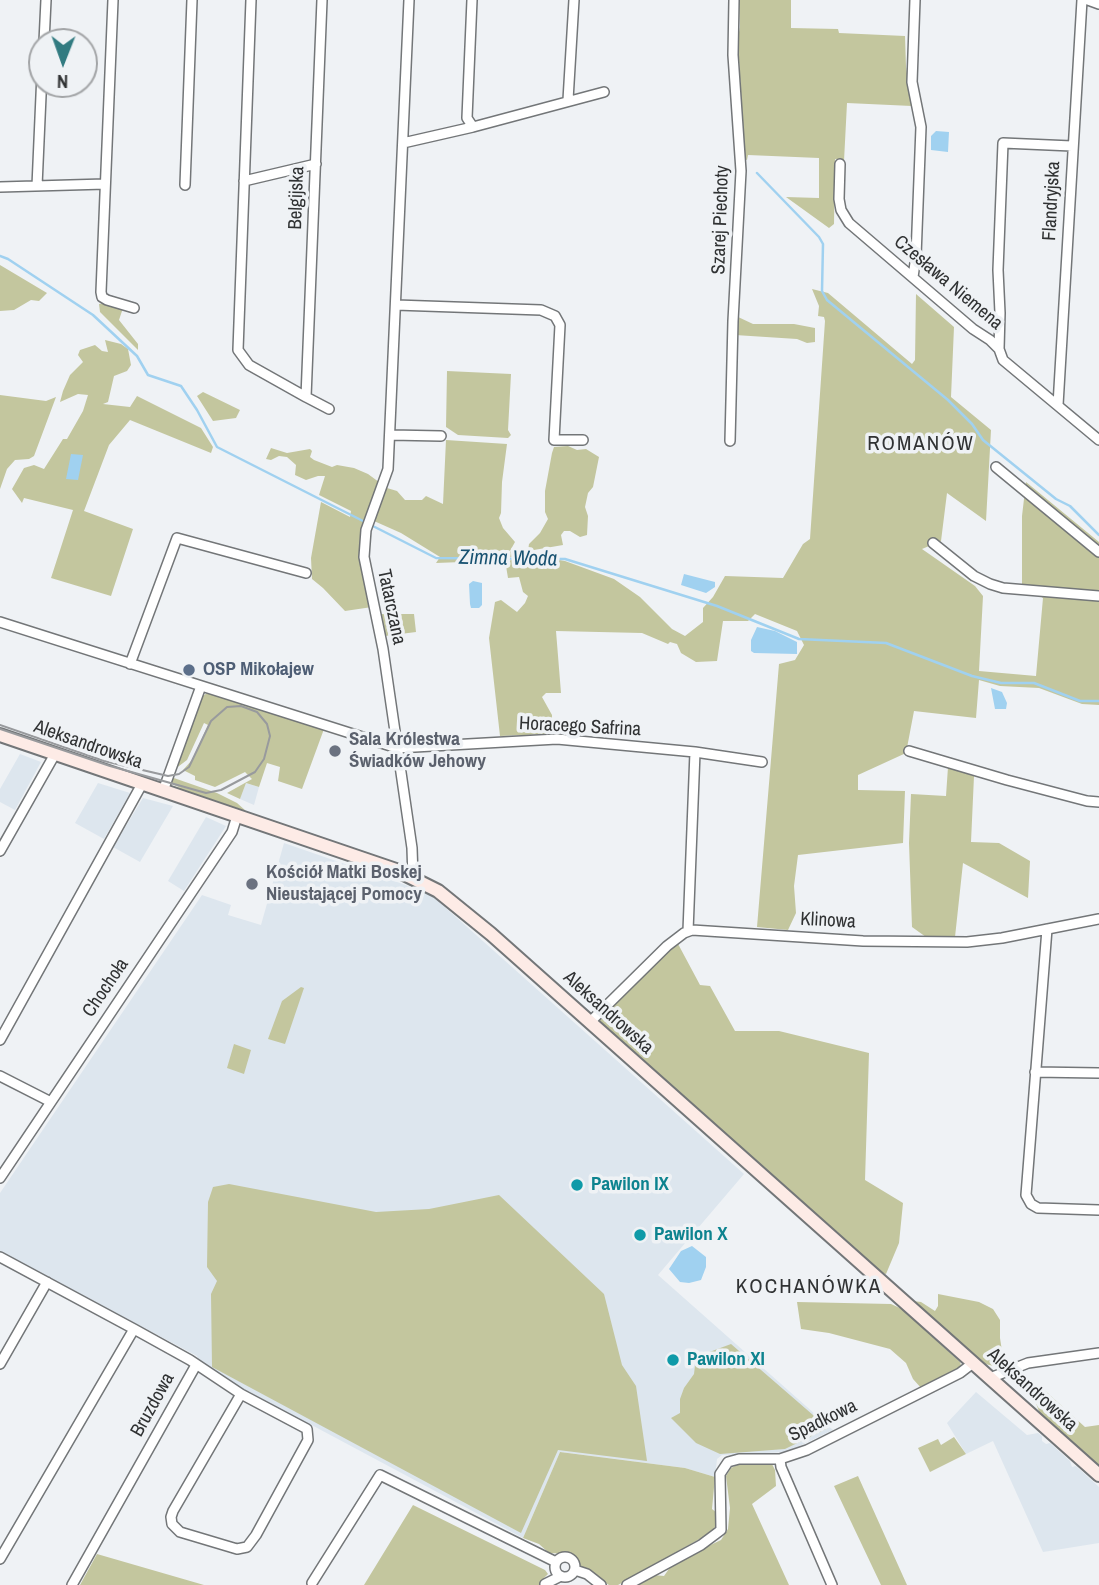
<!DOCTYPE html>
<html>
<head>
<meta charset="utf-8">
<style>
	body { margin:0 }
	#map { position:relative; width:1099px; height:1585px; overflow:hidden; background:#eff2f5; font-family:"Archivo Narrow",sans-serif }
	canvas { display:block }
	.north { position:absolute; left:28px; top:28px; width:70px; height:70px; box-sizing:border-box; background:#eff2f5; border:2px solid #a3a5a7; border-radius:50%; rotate:181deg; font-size:19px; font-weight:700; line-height:28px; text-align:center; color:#303233 }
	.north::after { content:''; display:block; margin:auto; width:24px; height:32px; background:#327b81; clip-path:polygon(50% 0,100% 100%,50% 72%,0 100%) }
</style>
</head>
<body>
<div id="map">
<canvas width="1099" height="1585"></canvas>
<div class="north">N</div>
</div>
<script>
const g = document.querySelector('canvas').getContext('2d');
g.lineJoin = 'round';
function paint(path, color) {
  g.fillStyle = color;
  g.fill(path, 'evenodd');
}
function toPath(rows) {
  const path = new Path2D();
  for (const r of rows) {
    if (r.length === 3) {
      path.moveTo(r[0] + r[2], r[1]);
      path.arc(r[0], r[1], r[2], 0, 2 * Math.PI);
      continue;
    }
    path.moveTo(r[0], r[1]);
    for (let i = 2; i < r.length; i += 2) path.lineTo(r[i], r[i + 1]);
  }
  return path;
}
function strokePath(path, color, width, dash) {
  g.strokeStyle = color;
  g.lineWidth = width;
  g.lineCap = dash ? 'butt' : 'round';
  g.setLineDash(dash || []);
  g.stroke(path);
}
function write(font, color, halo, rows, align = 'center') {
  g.font = font + ' "Archivo Narrow",sans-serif';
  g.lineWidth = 7;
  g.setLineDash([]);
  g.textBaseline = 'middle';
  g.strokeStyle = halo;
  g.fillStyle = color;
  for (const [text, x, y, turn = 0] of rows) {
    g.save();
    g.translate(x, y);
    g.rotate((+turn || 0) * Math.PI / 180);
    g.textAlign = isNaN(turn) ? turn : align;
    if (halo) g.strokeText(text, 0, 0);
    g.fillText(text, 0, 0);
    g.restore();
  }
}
paint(toPath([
	[20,754,41,762,15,810,0,802,0,789],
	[98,783,130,793,104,839,75,823],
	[246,783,259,787,254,805,240,799],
	[143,798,173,806,140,862,113,847],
	[206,817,226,826,184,891,168,881],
	[284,843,429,893,744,1174,658,1275,833,1430,787,1452,722,1455,717,1459,715,1477,685,1468,560,1452,523,1538,205,1368,200,1364,197,1356,0,1251,0,1193,202,895,231,905,228,915,261,925],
	[976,1392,1027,1435,1038,1433,1042,1436,1042,1441,1046,1444,1050,1443,1070,1461,1072,1467,1076,1466,1099,1487,1099,1543,1043,1552,993,1441,966,1454,947,1423]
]), '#dde6ee');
paint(toPath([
	[739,0,791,0,791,28,838,29,839,33,905,36,906,67,912,106,847,103,844,161,835,159,834,224,829,228,786,197,819,198,819,158,748,155,747,160,744,159,738,37,740,27],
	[0,265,47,293,39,301,31,300,14,310,0,311],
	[812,289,828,293,912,364,915,360,916,294,954,327,951,397,991,430,986,521,947,493,941,541,922,549,975,586,983,596,979,671,1036,676,1043,598,1022,584,1022,516,1026,482,1099,542,1099,705,1082,704,1039,688,1000,686,979,680,976,718,914,711,906,753,858,775,858,790,905,791,903,843,798,855,794,886,796,913,788,930,757,927,779,664,795,660,804,645,797,631,755,614,748,621,723,621,717,661,696,662,681,653,677,644,670,642,668,644,642,633,556,631,561,693,546,693,542,697,552,715,552,731,550,734,500,736,489,638,495,602,501,600,517,612,525,603,528,596,523,592,519,577,508,578,506,566,513,557,490,558,487,561,436,563,440,557,401,533,365,517,361,551,372,607,345,611,323,588,312,579,311,558,321,502,350,517,351,511,319,495,325,476,318,476,306,480,295,475,296,465,287,457,279,456,271,460,266,459,271,448,287,453,310,449,312,451,310,457,314,460,332,467,337,465,354,468,368,474,387,488,397,491,405,500,422,500,426,496,443,504,446,440,507,444,502,482,501,513,499,518,503,528,515,542,510,551,514,556,543,557,565,561,614,579,640,597,672,629,685,636,703,622,703,608,713,597,725,576,783,578,803,544,810,539,825,321,824,317,818,316,819,306],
	[105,303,123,308,119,320,138,344,138,350,100,312,99,304],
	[736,316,753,324,794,324,815,328,815,342,807,343,797,339,735,335],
	[105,340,121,344,128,349,131,365,127,371,114,376,108,402,103,404,130,407,137,396,201,428,213,447,211,453,130,420,109,445,84,511,133,529,111,596,51,578,73,510,24,498,22,503,12,489,24,468,34,465,44,469,63,439,67,439,83,411,88,395,78,394,60,402,63,391,70,375,83,362,78,355,80,350,95,345,102,351,108,352],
	[447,371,511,374,508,430,511,435,508,438,458,435,446,427],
	[203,392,240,410,236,418,213,421,197,396],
	[0,395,46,401,56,397,34,456,29,459,15,460,7,469,0,489],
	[568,446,577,450,586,449,599,457,593,487,588,493,585,507,588,516,587,535,580,537,570,531,564,531,561,535,563,545,528,551,529,544,540,533,548,519,545,512,545,491,552,453,554,447],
	[381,614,414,614,416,632,385,636],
	[207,693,212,693,324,729,302,789,278,781,280,767,267,763,259,787,246,783,240,799,227,793,252,779,245,772,215,787,195,780,195,776,183,770,192,760,208,725,204,723,187,760,175,769,199,699],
	[948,767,974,776,971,842,999,843,1030,861,1028,898,963,863,955,937,926,937,912,927,909,843,911,794,946,796],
	[171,777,217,793,237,803,246,811,169,785,181,788,169,783],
	[677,942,700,985,710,986,735,1031,779,1031,869,1053,865,1180,903,1203,899,1243,886,1274,882,1273,822,1224,595,1021],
	[301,987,304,988,285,1044,268,1039,282,1001],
	[234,1044,251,1050,244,1074,227,1068],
	[229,1184,376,1212,429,1209,499,1195,604,1294,622,1365,636,1386,647,1461,558,1450,521,1533,212,1367,211,1294,217,1281,207,1267,208,1202,213,1187],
	[938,1294,979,1302,993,1309,1000,1320,1000,1338,1004,1364,1002,1368,981,1363,913,1301,921,1302,935,1311,938,1306],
	[797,1302,891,1304,902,1309,960,1362,961,1365,958,1370,922,1389,913,1379,906,1363,890,1349,829,1333,801,1329],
	[731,1344,828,1428,785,1449,720,1454,696,1443,671,1418,680,1413,680,1399,684,1388,694,1374,696,1357],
	[1041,1387,1085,1427,1099,1425,1099,1466,1040,1414,1034,1398],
	[954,1437,966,1454,930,1472,918,1448,938,1439,941,1445],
	[560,1452,685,1468,715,1477,712,1509,717,1513,717,1523,712,1532,618,1585,609,1585,583,1569,571,1554,549,1553,539,1544,523,1538],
	[739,1464,772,1464,775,1470,776,1486,752,1504,789,1585,637,1585,654,1575,664,1576,673,1563,721,1540,728,1529,730,1508,726,1476,731,1468],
	[858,1476,907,1585,881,1585,834,1486],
	[413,1505,545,1570,548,1574,544,1578,547,1585,364,1585],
	[97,1554,204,1585,80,1585]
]), '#c3c69e');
paint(toPath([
	[936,131,949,132,948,152,931,150,931,136],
	[71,454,83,455,78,480,66,479],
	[684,574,715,582,715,587,706,593,681,585],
	[473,581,482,583,482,605,479,608,471,608,470,604,469,584],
	[757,627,775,631,797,642,797,654,754,653,751,651,751,640],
	[991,688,1002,692,1007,703,1006,709,995,709],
	[692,1246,706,1257,706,1267,701,1280,689,1283,680,1282,669,1269,681,1251]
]), '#a0d1f0');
strokePath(toPath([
	[757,173,819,237,823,244,822,291,827,300,948,400,972,424,983,440,1056,499,1070,506,1099,535],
	[0,256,8,259,93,315,137,356,148,375,181,386,197,410,217,447,436,558,565,559,717,606,799,639,886,643,972,676,1001,683,1034,683,1080,701,1099,701]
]), '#a0d1f0', 2.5);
const minor = toPath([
	[113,0,101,292,102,297,107,300,134,308],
	[251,0,238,350,249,365,306,397,322,0],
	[409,0,388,469,366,530,364,557,383,649,412,848,413,878],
	[472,0,467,118,473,127],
	[1088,0,1099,4],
	[44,42,46,0],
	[568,100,574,0],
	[403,143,473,127,604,92],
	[840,164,839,199,841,210,849,223,973,329,990,340,999,349,1003,360,1099,440],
	[244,181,316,164],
	[185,185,192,0],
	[37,186,42,73],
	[0,187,105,184],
	[913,277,916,256,921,127,912,82,915,0],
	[396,305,541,310,555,316,560,325,554,440,583,440],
	[999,349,1000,313,998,270,1003,143,1072,146],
	[306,397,329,409],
	[1058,405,1082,0],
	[391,435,441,436],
	[730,441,733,321,741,171,733,55,734,0],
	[996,467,1099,552],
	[933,543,974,576,990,584,1003,588,1099,596],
	[0,622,397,748,557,739,695,752,762,762],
	[130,664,177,538,306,573],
	[909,751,1007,780,1087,801,1099,802],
	[163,791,201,686],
	[0,851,55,754],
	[1047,929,1026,1195,1031,1204,1038,1208,1099,1210],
	[688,931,695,752],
	[590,1022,667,946,684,933,692,930,863,941,967,942,1002,938,1099,919],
	[0,1040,142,784],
	[1035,1072,1099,1073],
	[0,1076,51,1102],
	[0,1178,232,832,237,816],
	[0,1257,134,1329,190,1360,241,1394,307,1429,308,1440,256,1535,247,1547,237,1549,180,1532,172,1524,171,1517,173,1511,241,1394],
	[0,1364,47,1282],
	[990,1378,1028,1363,1099,1353],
	[780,1459,781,1467,832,1585],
	[565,1567,10],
	[0,1559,134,1329],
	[575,1570,587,1574,601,1585],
	[312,1583,380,1475,556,1562],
	[545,1584,561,1576],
	[72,1585,196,1365],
	[627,1585,701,1545,721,1530,720,1474,728,1462,739,1459,780,1459,807,1450,960,1373,973,1363]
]);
const secondary = toPath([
	[0,735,396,870,438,891,491,934,1099,1475]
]);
strokePath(minor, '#737678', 12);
strokePath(secondary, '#737678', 16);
strokePath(minor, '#fff', 9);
strokePath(secondary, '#fdebe6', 12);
strokePath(toPath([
	[0,725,104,761,168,776,179,774,189,767,211,721,227,707,241,706,257,712,267,724,270,736,264,759,255,772,221,790,206,793,110,766,0,729]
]), '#989a9d', 2);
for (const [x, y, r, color] of [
	[189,670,7,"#5c6f8a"],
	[335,751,7,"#6b7280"],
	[252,884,7,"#6b7280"],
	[577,1185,7,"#0f9aa8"],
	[640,1235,7,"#0f9aa8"],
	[673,1360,7,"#0f9aa8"]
]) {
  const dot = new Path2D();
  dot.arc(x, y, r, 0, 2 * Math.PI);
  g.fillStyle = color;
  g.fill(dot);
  strokePath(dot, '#eff2f5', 2.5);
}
write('19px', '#303233', '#eff2f5', [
	["Belgijska",297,198,-88],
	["Flandryjska",1052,201,-87],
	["Szarej Piechoty",721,220,-88],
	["Czesława Niemena",948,283,40],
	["Tatarczana",391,607,78],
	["Horacego Safrina",580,727,3],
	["Aleksandrowska",88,745,19],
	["Klinowa",828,921,3],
	["Chochoła",106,988,-56],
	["Aleksandrowska",608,1013,42],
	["Aleksandrowska",1032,1390,42],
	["Bruzdowa",153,1405,-61],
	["Spadkowa",823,1421,-26]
]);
write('bold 19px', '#4e5e75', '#eff2f5', [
	["OSP Mikołajew",203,670]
], 'left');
write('bold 19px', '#5b616d', '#eff2f5', [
	["Sala Królestwa",349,740],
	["Świadków Jehowy",349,762],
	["Kościół Matki Boskej",266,873],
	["Nieustającej Pomocy",266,895]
], 'left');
write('bold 19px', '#0d838f', '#eff2f5', [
	["Pawilon IX",591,1185],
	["Pawilon X",654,1235],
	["Pawilon XI",687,1360]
], 'left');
g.letterSpacing = '2px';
write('21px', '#303233', '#eff2f5', [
	["ROMANÓW",921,444],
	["KOCHANÓWKA",809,1287]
]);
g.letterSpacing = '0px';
write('italic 21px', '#185271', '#eff2f5', [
	["Zimna Woda",508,559,1]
]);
</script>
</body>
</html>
